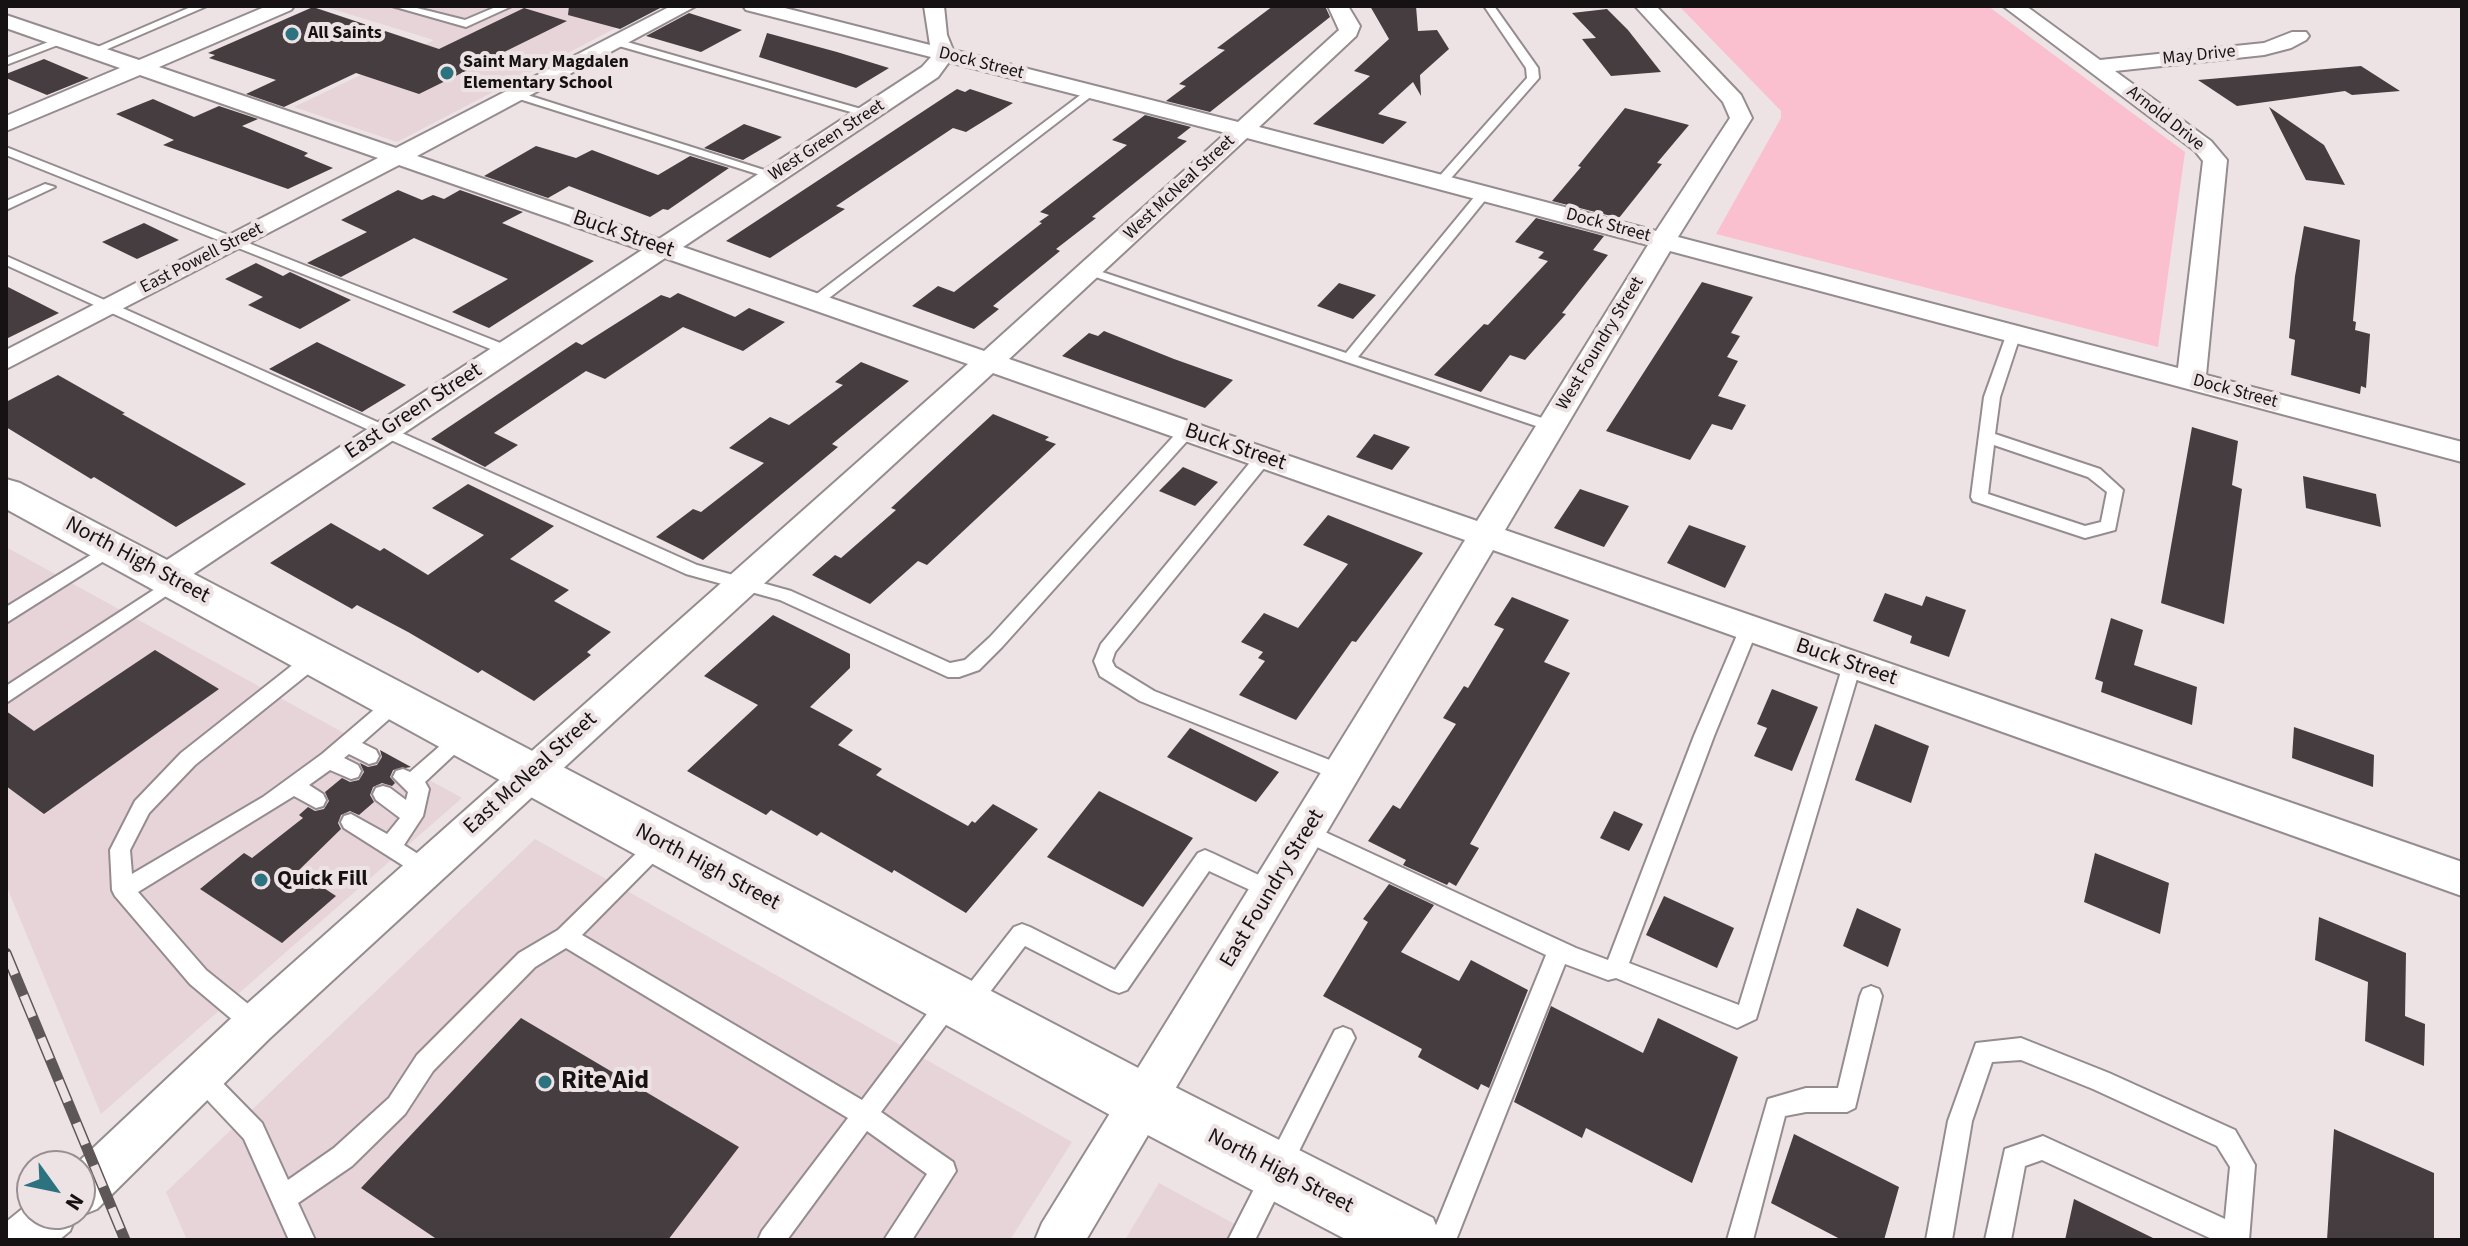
<!DOCTYPE html>
<html>
<head>
<meta charset="utf-8">
<style>
	body { margin:0 }
	#map { position:relative; width:2468px; height:1246px; overflow:hidden; background:#ede3e5; font-family:"Source Sans 3",sans-serif }
	canvas { display:block }
	.frame { position:absolute; inset:0; border:8px solid #161213; pointer-events:none }
	.north { position:absolute; left:16px; top:1150px; width:80px; height:80px; box-sizing:border-box; background:#ede3e5; border:2px solid #978f91; border-radius:50%; rotate:123deg; font-size:22px; font-weight:700; line-height:32px; text-align:center; color:#161213 }
	.north::after { content:''; display:block; margin:auto; width:28px; height:36px; background:#2c737f; clip-path:polygon(50% 0,100% 100%,50% 72%,0 100%) }
</style>
</head>
<body>
<div id="map">
<canvas width="2468" height="1246"></canvas>
<div class="frame"></div>
<div class="north">N</div>
</div>
<script>
const g = document.querySelector('canvas').getContext('2d');
g.lineJoin = 'round';
function paint(path, color) {
  g.fillStyle = color;
  g.fill(path, 'evenodd');
}
function toPath(rows) {
  const path = new Path2D();
  for (const r of rows) {
    path.moveTo(r[0], r[1]);
    for (let i = 2; i < r.length; i += 2) path.lineTo(r[i], r[i + 1]);
  }
  return path;
}
function strokePath(path, color, width, dash) {
  g.strokeStyle = color;
  g.lineWidth = width;
  g.lineCap = dash ? 'butt' : 'round';
  g.setLineDash(dash || []);
  g.stroke(path);
}
function write(font, color, halo, rows, align = 'center') {
  g.font = font + ' "Source Sans 3",sans-serif';
  g.lineWidth = 8;
  g.setLineDash([]);
  g.textBaseline = 'middle';
  g.strokeStyle = halo;
  g.fillStyle = color;
  for (const [text, x, y, turn = 0] of rows) {
    g.save();
    g.translate(x, y);
    g.rotate((+turn || 0) * Math.PI / 180);
    g.textAlign = isNaN(turn) ? turn : align;
    if (halo) g.strokeText(text, 0, 0);
    g.fillText(text, 0, 0);
    g.restore();
  }
}
paint(toPath([
	[322,6,658,6,397,142,294,107,434,40],
	[6,547,462,798,101,1114,6,885],
	[535,839,1072,1142,1010,1240,187,1240,166,1192],
	[1159,1183,1264,1240,1125,1240]
]), '#e6d4d8');
paint(toPath([
	[1679,6,1988,6,2185,152,2158,347,1716,234,1781,118,1781,111]
]), '#fac0d0');
paint(toPath([
	[569,6,664,6,620,29,568,15],
	[1273,6,1325,6,1330,17,1210,112,1166,101,1186,86,1179,84,1225,50,1217,48],
	[1370,6,1416,6,1418,31,1437,30,1449,49,1420,75,1421,96,1413,82,1378,114,1407,122,1383,144,1313,124,1370,76,1354,71,1389,39],
	[313,7,439,49,524,8,567,21,419,94,356,73,284,107,246,94,276,80,209,58,215,55,208,53],
	[1607,9,1628,30,1661,72,1611,76,1582,39,1596,38,1572,13],
	[689,13,742,30,701,52,646,36],
	[767,33,837,52,889,68,856,88,759,57],
	[44,59,89,78,47,95,6,78,6,74],
	[2361,66,2400,91,2352,95,2345,91,2237,106,2198,80],
	[957,89,965,92,970,89,1013,103,966,132,953,128,836,206,845,209,770,258,726,241],
	[153,99,194,117,219,106,258,119,242,126,308,153,304,156,333,168,288,189,163,145,174,140,116,114],
	[2269,107,2324,145,2345,185,2306,180],
	[1625,108,1689,125,1657,163,1662,164,1619,218,1552,201,1581,167,1578,166],
	[1145,115,1191,127,1177,138,1187,141,1092,217,1096,218,1056,249,1060,251,993,306,999,309,974,329,912,306,938,286,954,292,1042,223,1039,222,1049,215,1040,212,1127,145,1112,140],
	[744,124,782,137,743,160,704,148],
	[536,146,576,158,592,150,658,175,690,156,729,168,668,210,663,209,650,217,569,186,548,198,484,176],
	[398,190,422,200,433,195,444,199,460,190,523,212,502,223,594,261,489,328,452,312,508,279,414,238,341,277,307,263,367,232,341,220],
	[1536,218,1604,236,1593,250,1608,255,1562,313,1566,314,1525,360,1510,355,1481,392,1434,375,1484,324,1488,325,1548,261,1538,258,1544,252,1515,242],
	[144,223,179,240,137,259,102,242],
	[2304,226,2360,240,2353,321,2356,322,2355,330,2370,334,2366,388,2361,386,2360,394,2291,375,2295,340,2289,338,2295,276],
	[256,263,283,276,290,272,351,300,300,329,248,305,263,297,225,279],
	[1702,282,1753,297,1731,333,1740,336,1727,357,1738,361,1718,396,1746,405,1732,430,1712,424,1690,460,1606,431],
	[1339,283,1376,295,1353,319,1317,306],
	[6,286,59,313,6,339],
	[678,293,735,317,749,308,785,322,743,351,683,327,605,379,586,371,494,433,518,445,485,467,431,439,576,342,582,345,661,295,670,298],
	[1104,331,1174,359,1233,380,1205,408,1062,356,1089,333,1098,336],
	[317,342,406,385,362,412,269,369],
	[861,362,909,381,832,444,838,447,703,560,656,537,693,509,701,512,764,463,729,448,770,417,789,425,843,385,835,382],
	[58,375,125,413,122,414,246,484,176,527,94,477,91,479,6,427,6,402],
	[993,414,1049,437,1045,440,1056,444,927,565,918,561,870,604,812,575,835,555,841,558,896,510,891,508],
	[2192,427,2238,441,2232,485,2242,489,2224,624,2161,603],
	[1374,434,1410,447,1392,470,1356,457],
	[1183,467,1218,482,1195,506,1159,491],
	[2303,476,2376,494,2381,527,2306,508],
	[468,484,554,526,510,559,569,590,554,601,611,632,587,652,591,655,534,701,482,670,478,673,408,632,357,605,352,609,270,563,331,523,380,551,384,548,428,575,484,535,432,508],
	[1580,489,1629,506,1604,547,1554,528],
	[1328,515,1423,553,1356,642,1352,641,1296,720,1239,695,1265,661,1258,658,1263,652,1241,642,1264,613,1298,628,1348,564,1303,545],
	[1689,525,1746,546,1725,588,1667,563],
	[1885,593,1922,606,1926,596,1966,610,1949,657,1910,643,1912,636,1873,621],
	[1512,597,1569,620,1544,662,1570,673,1470,844,1479,848,1456,886,1449,882,1447,885,1403,865,1406,860,1368,841,1393,805,1400,809,1456,724,1443,718,1464,686,1468,688,1504,629,1494,625],
	[773,615,850,654,850,668,810,707,853,730,838,745,882,769,876,775,968,826,972,821,975,823,993,804,1038,829,966,913,894,870,892,873,821,832,817,836,771,810,766,815,687,771,758,705,704,676],
	[2111,618,2143,630,2134,665,2197,687,2192,725,2101,692,2103,682,2095,679],
	[155,650,219,689,44,814,6,786,6,711,34,731],
	[1772,689,1818,707,1792,771,1754,756,1767,728,1757,724],
	[1875,724,1929,746,1911,803,1855,780],
	[2294,727,2374,755,2373,787,2292,758],
	[1190,728,1279,772,1256,802,1167,757],
	[380,750,411,767,393,770,390,777,395,783,392,786,382,783,373,787,370,795,374,802,359,815,350,811,341,815,338,823,341,829,298,871,336,896,282,943,200,889,244,853,252,858,303,818,299,815,308,807,315,811,324,809,329,801,325,792,342,778,350,782,359,780,364,772,360,763,368,767,377,765,382,757],
	[1099,791,1193,838,1143,907,1047,857],
	[1614,811,1643,824,1629,851,1600,838],
	[2095,853,2169,883,2160,934,2084,902],
	[1389,884,1434,905,1401,952,1459,981,1471,960,1528,990,1489,1088,1481,1084,1478,1090,1418,1057,1422,1049,1323,996,1368,922,1363,919],
	[1664,896,1734,928,1717,968,1646,935],
	[1857,908,1901,929,1888,967,1843,946],
	[2319,917,2406,953,2405,1016,2425,1024,2424,1066,2365,1041,2368,982,2315,960],
	[1551,1006,1643,1053,1658,1018,1738,1057,1692,1183,1586,1128,1582,1138,1514,1102],
	[521,1018,739,1147,668,1240,438,1240,361,1188],
	[2334,1129,2434,1173,2434,1240,2327,1240],
	[1794,1134,1899,1187,1884,1240,1842,1240,1771,1203],
	[2074,1199,2157,1240,2065,1240]
]), '#453d3f');
const lane = toPath([
	[193,6,207,6,96,54,86,52,193,6],
	[392,6,409,6,465,20,498,6,512,6,466,27,392,6],
	[1484,6,1494,6,1538,68,1539,78,1445,185,1437,185,1437,179,1527,78,1526,68,1484,6],
	[59,38,63,39,63,43,6,65,6,58,59,38],
	[612,40,620,40,875,113,865,116,612,44,612,40],
	[1087,90,1097,92,820,305,810,305,810,299,1087,90],
	[513,93,521,93,780,175,770,178,513,97,513,93],
	[6,147,513,348,515,351,513,354,503,354,6,155,6,147],
	[45,184,55,187,6,210,6,201,45,184],
	[1480,190,1491,193,1358,357,1557,423,1559,426,1557,429,1545,429,1081,272,1083,269,1093,269,1346,353,1480,190],
	[6,256,697,565,791,591,950,663,965,660,990,637,1182,427,1194,427,1196,431,1002,647,979,670,959,677,948,677,780,600,686,574,6,265,6,256],
	[2014,329,2021,333,2000,397,1995,434,2100,469,2123,490,2115,530,2085,538,1973,501,1971,497,1984,397,2007,333,2014,329],
	[1994,445,2088,477,2107,492,2101,522,2085,526,1988,494,1994,445],
	[1263,453,1271,458,1269,462,1115,652,1112,661,1115,667,1154,691,1350,768,1353,774,1350,780,1343,782,1140,701,1100,676,1094,661,1101,644,1257,454,1263,453],
	[112,542,121,548,118,552,6,623,6,607,112,542],
	[175,576,184,582,181,586,6,703,6,686,175,576],
	[1749,621,1758,628,1714,736,1629,963,1739,1005,1843,665,1845,660,1852,658,1859,660,1861,665,1756,1019,1737,1028,1616,978,1608,980,1565,964,1456,1240,1430,1240,1546,955,1300,839,1297,833,1300,827,1307,824,1314,827,1576,948,1608,960,1694,736,1740,628,1749,621],
	[316,650,323,652,325,657,323,662,195,765,149,813,130,850,132,874,263,797,322,754,390,696,404,696,406,701,404,706,362,743,376,750,379,756,376,762,369,764,349,754,344,758,358,765,361,771,358,777,351,779,330,770,309,785,323,794,326,800,323,806,316,808,294,796,138,892,206,970,263,1016,266,1024,263,1032,255,1035,247,1032,190,984,115,896,112,890,110,850,135,801,181,753,309,652,316,650],
	[463,729,470,732,473,737,425,782,429,789,423,816,404,845,432,863,435,869,432,875,425,878,418,875,344,828,341,822,344,816,351,814,387,834,400,818,376,800,373,794,376,788,383,786,390,788,406,800,408,792,393,777,396,771,403,769,410,772,456,732,463,729],
	[660,834,667,837,670,843,667,849,582,935,862,1100,942,994,950,991,959,997,1014,927,1022,924,1030,927,1115,970,1198,853,1205,850,1212,853,1280,885,1283,891,1280,897,1272,900,1209,871,1127,990,1119,993,1111,990,1025,946,974,1013,966,1016,957,1010,881,1112,953,1162,956,1171,912,1240,884,1240,927,1174,867,1131,787,1240,758,1240,762,1231,848,1118,566,948,535,967,433,1071,405,1114,352,1166,298,1203,315,1240,289,1240,244,1139,194,1086,190,1078,194,1070,202,1067,210,1070,262,1123,288,1180,334,1148,389,1098,417,1055,519,953,558,930,653,837,660,834],
	[1871,986,1879,989,1882,996,1855,1108,1847,1112,1806,1112,1785,1116,1753,1240,1727,1240,1768,1099,1806,1088,1838,1088,1860,996,1863,989,1871,986],
	[1343,1027,1351,1030,1355,1038,1255,1240,1228,1240,1335,1030,1343,1027],
	[2021,1038,2109,1073,2235,1130,2255,1165,2249,1240,2214,1240,2042,1160,2025,1166,2011,1240,1985,1240,2005,1149,2043,1136,2225,1219,2230,1167,2217,1146,2093,1089,2021,1060,1992,1062,1972,1121,1952,1240,1926,1240,1948,1121,1976,1043,2021,1038]
]);
const street = toPath([
	[267,6,294,6,291,10,159,67,396,148,671,6,696,6,417,156,659,239,922,67,931,57,746,10,743,6,777,6,930,45,924,6,944,6,947,35,953,50,1238,122,1339,30,1328,6,1348,6,1360,26,1356,36,1259,127,1656,231,1730,118,1723,102,1635,6,1656,6,1741,95,1752,118,1678,237,2178,368,2203,161,2195,151,2003,6,2026,6,2100,60,2264,43,2292,32,2306,32,2309,36,2306,40,2291,48,2264,55,2115,71,2211,141,2227,160,2206,375,2462,442,2462,462,1670,251,1505,530,2462,862,2462,896,1493,550,1086,1240,1035,1240,1042,1223,1465,540,993,373,270,1038,97,1209,80,1216,77,1214,70,1231,59,1240,6,1240,6,1222,32,1201,32,1214,80,1214,80,1166,74,1166,240,1010,968,364,665,258,177,585,165,589,153,585,149,577,153,569,642,250,399,165,6,369,6,350,378,158,140,75,6,131,6,116,120,68,6,28,6,15,139,60,267,6],
	[949,62,1226,133,984,351,683,247,938,77,949,62],
	[1247,138,1648,245,1477,521,1009,359,1247,138]
]);
const secondary = toPath([
	[6,479,20,483,1165,1082,1433,1218,1442,1240,1347,1240,1123,1122,6,509,6,479]
]);
strokePath(lane, '#958c8f', 4);
strokePath(street, '#958c8f', 4);
strokePath(secondary, '#958c8f', 4);
paint(lane, '#fff');
paint(street, '#fff');
paint(secondary, '#fff');
const rail = toPath([
	[6,953,125,1240]
]);
strokePath(rail, '#5d5758', 11);
strokePath(rail, '#ede3e5', 8, [23]);
for (const [x, y, r, color] of [
	[292,34,8,"#2c737f"],
	[447,73,8,"#2c737f"],
	[261,880,8,"#2c737f"],
	[545,1082,8,"#2c737f"]
]) {
  const dot = new Path2D();
  dot.arc(x, y, r, 0, 2 * Math.PI);
  g.fillStyle = color;
  g.fill(dot);
  strokePath(dot, '#ede3e5', 3);
}
write('bold 18px', '#161213', '#ede3e5', [
	["All Saints",308,34],
	["Saint Mary Magdalen",463,63],
	["Elementary School",463,84]
], 'left');
write('18px', '#161213', '#ede3e5', [
	["May Drive",2199,56,-6],
	["Dock Street",981,64,14],
	["Arnold Drive",2165,119,38],
	["West Green Street",827,141,-33],
	["West McNeal Street",1180,188,-43],
	["Dock Street",1608,226,15],
	["East Powell Street",202,259,-27],
	["West Foundry Street",1601,344,-59],
	["Dock Street",2235,392,15]
]);
write('22px', '#161213', '#ede3e5', [
	["Buck Street",623,235,19],
	["East Green Street",414,412,-33],
	["Buck Street",1235,448,19],
	["North High Street",137,561,28],
	["Buck Street",1846,663,19],
	["East McNeal Street",531,774,-42],
	["North High Street",707,868,28],
	["East Foundry Street",1273,889,-59],
	["North High Street",1280,1172,27]
]);
write('bold 22px', '#161213', '#ede3e5', [
	["Quick Fill",277,880]
], 'left');
write('bold 26px', '#161213', '#ede3e5', [
	["Rite Aid",561,1082]
], 'left');
</script>
</body>
</html>
